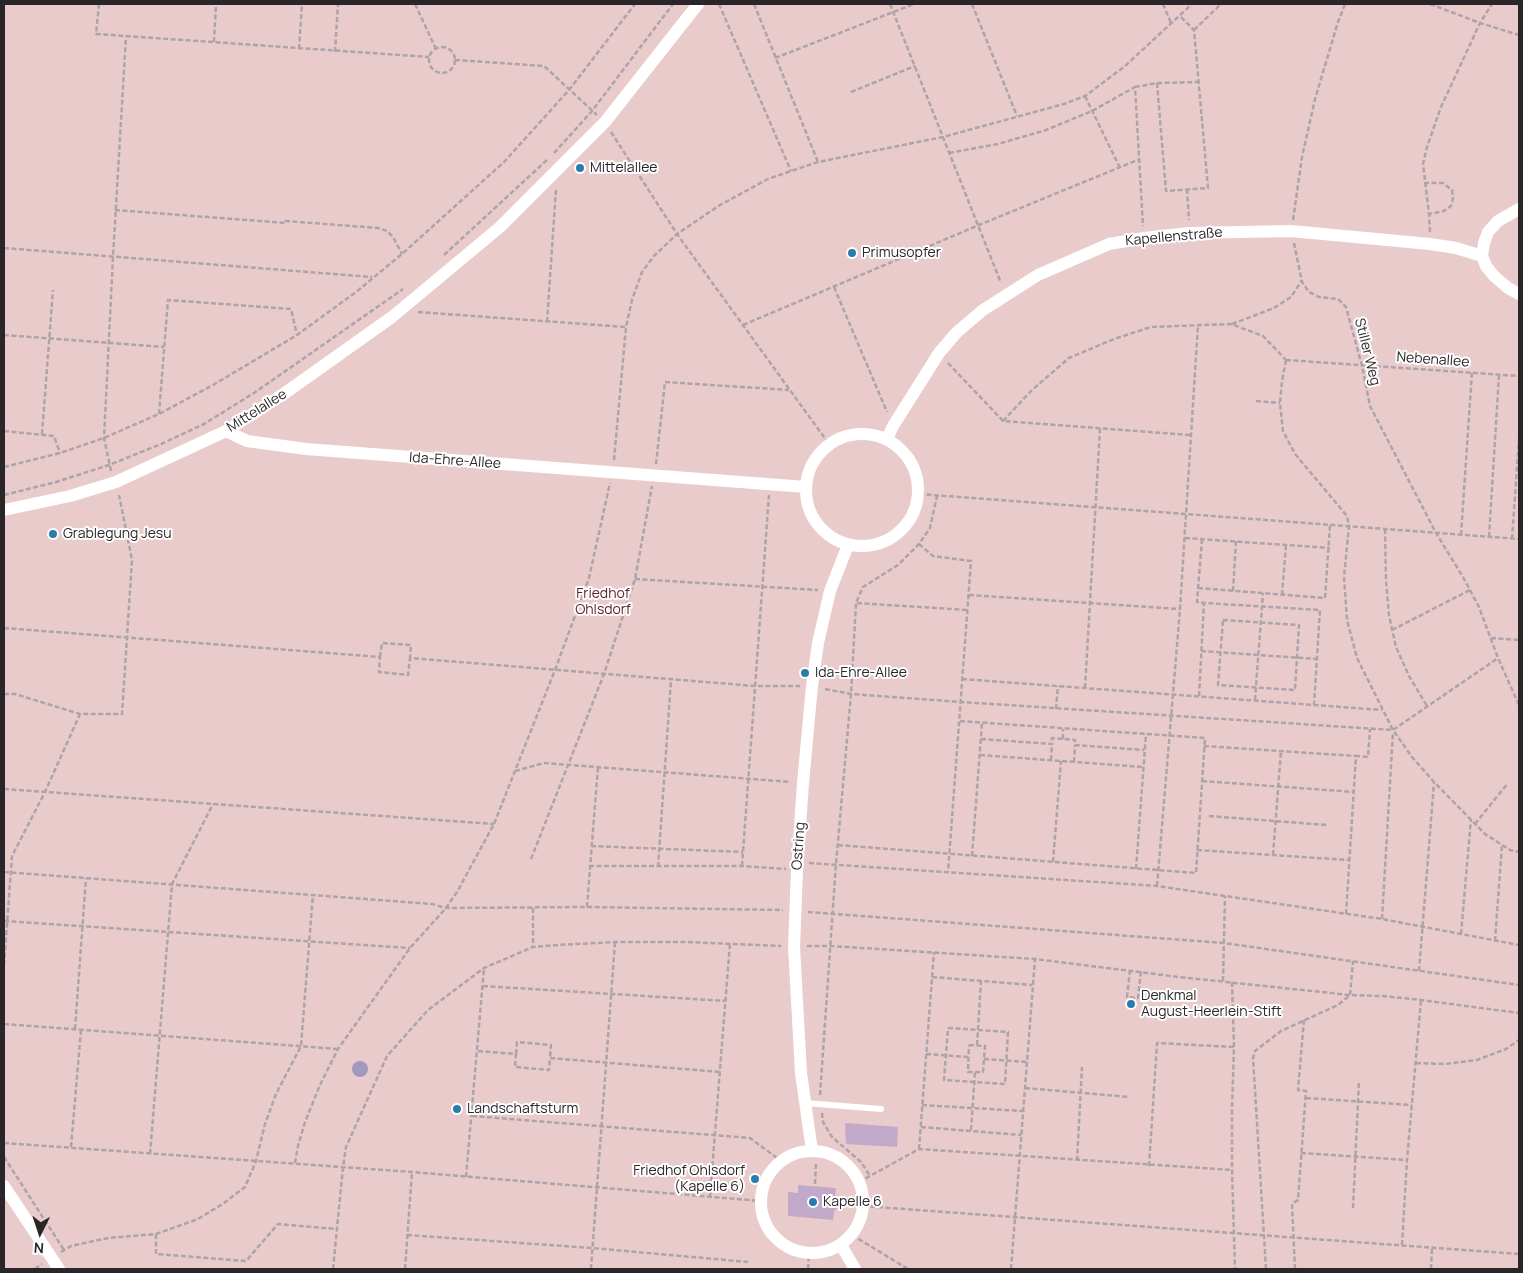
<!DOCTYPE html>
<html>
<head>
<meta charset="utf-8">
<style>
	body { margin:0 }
	#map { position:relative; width:1523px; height:1273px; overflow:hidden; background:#f2e5ed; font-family:Manrope,sans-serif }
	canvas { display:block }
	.frame { position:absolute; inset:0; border:5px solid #2a2529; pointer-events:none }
	.north { position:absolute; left:15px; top:1208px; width:50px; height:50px; -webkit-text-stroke:4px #fff; paint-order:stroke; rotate:184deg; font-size:14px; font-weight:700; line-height:20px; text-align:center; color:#2a2529 }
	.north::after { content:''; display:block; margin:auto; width:18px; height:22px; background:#2a2529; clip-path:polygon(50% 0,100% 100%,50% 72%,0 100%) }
</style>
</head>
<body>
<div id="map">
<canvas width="1523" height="1273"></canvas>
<div class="frame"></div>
<div class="north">N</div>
</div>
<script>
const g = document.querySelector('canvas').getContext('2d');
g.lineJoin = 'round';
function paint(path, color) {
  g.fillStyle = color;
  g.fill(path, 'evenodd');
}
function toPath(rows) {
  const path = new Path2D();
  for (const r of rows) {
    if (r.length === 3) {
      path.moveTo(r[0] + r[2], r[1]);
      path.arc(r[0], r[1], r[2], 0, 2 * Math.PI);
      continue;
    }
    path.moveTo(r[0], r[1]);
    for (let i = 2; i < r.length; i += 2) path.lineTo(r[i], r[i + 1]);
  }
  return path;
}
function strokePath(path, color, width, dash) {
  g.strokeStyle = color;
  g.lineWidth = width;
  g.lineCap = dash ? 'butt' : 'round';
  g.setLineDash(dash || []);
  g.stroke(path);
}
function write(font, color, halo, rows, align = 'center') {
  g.font = font + ' Manrope,sans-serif';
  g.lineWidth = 4;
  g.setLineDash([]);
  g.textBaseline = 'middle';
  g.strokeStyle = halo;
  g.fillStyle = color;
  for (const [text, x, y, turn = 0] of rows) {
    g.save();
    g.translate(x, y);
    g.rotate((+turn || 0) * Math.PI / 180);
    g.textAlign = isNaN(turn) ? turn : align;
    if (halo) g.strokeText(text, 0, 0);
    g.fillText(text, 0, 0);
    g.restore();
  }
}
paint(toPath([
	[4,4,1519,4,1519,1269,4,1269]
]), '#eacbcb');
paint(toPath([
	[360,1069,8]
]), '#a298bc');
paint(toPath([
	[845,1123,898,1127,897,1147,846,1144],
	[798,1185,836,1188,835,1197,840,1203,839,1207,834,1211,833,1220,788,1216,788,1192,798,1193]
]), '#c2a9ca');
strokePath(toPath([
	[99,4,96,34,429,57],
	[415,4,436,49],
	[719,4,791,171],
	[754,4,818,162],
	[890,4,1001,283],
	[972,4,1017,116],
	[1163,4,1171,23],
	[1430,4,1480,23,1519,35],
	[1194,30,1221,4],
	[214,42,216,4],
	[442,60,13],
	[299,49,302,4],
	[335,52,338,4],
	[775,58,914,4],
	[455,60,544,66,597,115],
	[1157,83,1166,191,1208,188,1194,30,1180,16],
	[1135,87,1157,83,1199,82],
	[851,92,915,66],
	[1085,96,1120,168],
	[611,132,677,234,829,444],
	[554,153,592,111,673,4],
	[949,153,998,144,1046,130,1092,111,1135,87,1143,226],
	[1424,183,1443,183,1452,190,1453,198,1451,206,1444,211,1429,214],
	[1187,189,1189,220],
	[115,210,286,223,286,221,378,228,387,231,393,237,402,254],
	[1293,220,1302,157,1315,99,1338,22,1345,4],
	[1430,232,1429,214,1423,164,1427,147,1441,107,1480,23,1492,4],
	[1294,243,1302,282,1309,292,1319,297,1338,299,1346,307,1362,366,1370,406,1436,533,1463,577,1479,607,1498,658,1519,705],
	[4,248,372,277],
	[444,255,548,159],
	[834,287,887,412],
	[418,312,626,327],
	[547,322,556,189],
	[1232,324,1274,308,1291,297,1302,280],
	[743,325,979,225,1140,159],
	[4,335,164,347],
	[1286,360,1282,381,1280,403,1283,431,1295,454,1347,516,1349,526,1344,577,1347,620,1357,658,1393,730,1412,757,1434,782,1485,834,1510,850,1519,852],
	[1286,360,1519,376],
	[948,363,1003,421,1190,435],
	[1256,401,1280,403],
	[159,414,168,300,291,309,297,335],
	[1003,421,1032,390,1069,358,1114,339,1151,327,1231,324,1263,336,1286,360],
	[4,431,54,436,60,453],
	[42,434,53,290],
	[614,460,626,327,632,300,642,272,653,257,677,234,720,205,768,179,791,171,818,162,943,137,1064,104,1085,96,1124,67,1192,4],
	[656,464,665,382,789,390],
	[4,467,60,453,104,438,159,414,213,385,297,335,356,292,402,254,504,162,569,90,635,4],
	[111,471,104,438,113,257,126,36],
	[919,494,1519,539],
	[4,495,56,482,109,465,161,444,204,424,254,393,403,289],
	[1385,529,1386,581,1389,615,1396,647,1409,676,1427,706],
	[1461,535,1472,372],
	[1489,537,1499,375],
	[1185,538,1330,548],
	[1202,539,1197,602,1204,603],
	[1512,539,1519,439],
	[919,544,933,556,971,561,948,872],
	[635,579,818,590],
	[1198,588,1325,598,1330,525],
	[1233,591,1236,541],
	[969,595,1180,609],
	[1282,595,1286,545],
	[857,603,967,610],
	[1223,620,1299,625,1295,690,1218,685,1223,620],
	[4,628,380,657,379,672,408,675,410,658,755,686,800,686],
	[1392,630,1470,590],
	[1491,638,1519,640],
	[1201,651,1317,659],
	[380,657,382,643,411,645,410,658],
	[962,679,1382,710],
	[1085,688,1100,429],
	[825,689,851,694,961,702,1393,730,1498,658],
	[4,694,15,694,80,714],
	[1199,696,1204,603,1320,610,1314,705],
	[1255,700,1263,593],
	[1056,709,1058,686],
	[981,739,1052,744,1052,738,1075,740,1075,745,1144,750],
	[1063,739,1063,729],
	[1204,746,1356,756],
	[980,755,1143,767],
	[1051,760,1052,744],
	[1074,762,1075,745],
	[515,771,544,763,791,782],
	[1202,781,1354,792],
	[4,789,494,824],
	[1209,816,1327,825],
	[1475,824,1508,783],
	[838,845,1196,873,1205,738,959,721],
	[591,846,743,852],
	[1197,850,1349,860],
	[1273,855,1281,751],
	[972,856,982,723],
	[531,859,604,674,635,579,652,486],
	[1053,862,1061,761],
	[809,863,1157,886,1382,919,1519,945],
	[589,866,742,866,786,869],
	[742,866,769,495],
	[658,867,671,680],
	[1136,869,1146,734],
	[4,872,432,904,446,908,587,907,783,910],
	[1157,886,1180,609,1198,325],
	[587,907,598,767],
	[533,908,533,947],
	[808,912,1224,943,1519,985],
	[1346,914,1356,756,1368,757,1370,729],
	[1382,919,1393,732],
	[4,921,410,948],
	[1461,934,1471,819],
	[1495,941,1502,845],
	[807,946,831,946,1035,959,1179,977,1350,995,1383,996,1421,1000,1519,1013],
	[4,965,12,856,45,792,80,714,122,714,132,560,119,495],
	[1130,970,1127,997,1138,998,1141,971],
	[1419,971,1434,783],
	[932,977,1032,985],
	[1223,981,1225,896],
	[1232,982,1234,1047,1232,1109,1232,1170,1235,1269],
	[483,986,726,1001],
	[4,1024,338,1049],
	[948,1028,1008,1032,1005,1084,944,1080,948,1028],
	[75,1029,86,878],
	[969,1045,985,1046,983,1072,968,1072,969,1045],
	[977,1045,981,981],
	[478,1051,516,1054,515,1067,549,1070,550,1058,720,1072],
	[516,1054,517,1042,551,1045,550,1058],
	[926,1054,968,1057],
	[984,1059,1027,1062],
	[1416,1063,1445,1064,1477,1060,1506,1049,1519,1040],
	[1025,1088,1129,1097],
	[820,1095,836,864,851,694,856,603,863,587,898,565,919,544,930,528,937,496],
	[1306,1098,1412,1105],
	[922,1105,1023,1111],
	[822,1113,823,1122,832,1137,861,1162,870,1176],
	[472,1116,750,1138,781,1161],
	[921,1127,1021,1135],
	[971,1130,975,1072],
	[4,1143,412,1172,761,1201],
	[71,1147,81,1030],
	[919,1149,934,952],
	[1301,1153,1407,1160],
	[150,1154,172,884,213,804],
	[4,1157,64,1250],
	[1077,1161,1082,1067],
	[295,1163,298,1146,305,1122,320,1085,338,1049,410,948,446,908,457,892,494,824,555,670,589,578,610,483],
	[1149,1166,1157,1043,1234,1047],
	[466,1177,484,968],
	[859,1182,919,1149,1232,1170],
	[815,1184,816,1163],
	[710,1196,730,943],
	[863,1206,1519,1254],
	[1353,1208,1359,1081],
	[156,1234,156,1254,246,1261,278,1224,336,1229],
	[407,1235,592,1248,748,1262],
	[852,1235,908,1269],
	[1402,1245,1407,1160,1421,1000],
	[61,1252,71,1246,108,1238,156,1234,198,1219,224,1203,245,1187,256,1161,265,1124,276,1094,301,1046,313,894],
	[35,1269,42,1264],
	[333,1269,343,1167,346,1147,387,1056,428,1010,484,968,533,947,558,945,615,942,687,942,781,946],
	[405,1269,412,1172],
	[591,1269,615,942],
	[808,1269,809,1253],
	[1011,1269,1035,959],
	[1266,1269,1253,1058,1255,1051,1281,1031,1338,1005,1350,995,1353,961],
	[1295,1269,1292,1204,1298,1200,1306,1091,1298,1090,1304,1019],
	[1431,1269,1432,1248]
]), '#ada3aa', 2.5, [5, 2.5]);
strokePath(toPath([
	[805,1103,881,1109]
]), '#fff', 6);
strokePath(toPath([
	[1519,209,1498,221,1488,232,1484,243,1482,256,1486,266,1494,276,1508,288,1519,294],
	[226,431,247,441,306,449,806,487],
	[862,490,56],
	[887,439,893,426,939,353,957,332,983,310,1038,275,1109,244,1144,238,1189,233,1291,231,1430,244,1456,248,1482,256],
	[4,510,70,496,116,482,226,431,285,393,392,317,500,227,605,122,698,4],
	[812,1202,51],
	[812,1151,801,1073,794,947,797,870,803,783,812,686,818,643,830,591,848,545],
	[4,1186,59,1269],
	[841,1245,855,1269]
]), '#fff', 12);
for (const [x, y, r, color] of [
	[580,168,5,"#287dad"],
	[852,253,5,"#287dad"],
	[53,534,5,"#287dad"],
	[805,673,5,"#287dad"],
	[1131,1004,5,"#287dad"],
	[457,1109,5,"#287dad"],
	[755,1179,5,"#287dad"],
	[813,1202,5,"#287dad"]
]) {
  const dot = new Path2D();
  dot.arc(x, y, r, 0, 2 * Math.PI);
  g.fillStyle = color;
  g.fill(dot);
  strokePath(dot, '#fff', 2);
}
write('14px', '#2a2529', '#fff', [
	["Mittelallee",590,168],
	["Primusopfer",862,253],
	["Grablegung Jesu",63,534],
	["Ida-Ehre-Allee",815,673],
	["Denkmal",1141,996],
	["August-Heerlein-Stift",1141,1012],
	["Landschaftsturm",467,1109],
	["Friedhof Ohlsdorf",745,1171,"right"],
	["(Kapelle 6)",745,1187,"right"],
	["Kapelle 6",823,1202]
], 'left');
write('14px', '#2a2529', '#fff', [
	["Kapellenstraße",1174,237,-5],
	["Stiller Weg",1367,352,76],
	["Nebenallee",1433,360,4],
	["Mittelallee",257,411,-32],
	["Ida-Ehre-Allee",455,461,4],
	["Ostring",799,846,-86]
]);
write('14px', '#5c2228', '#fff', [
	["Friedhof",603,594],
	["Ohlsdorf",603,610]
]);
</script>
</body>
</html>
